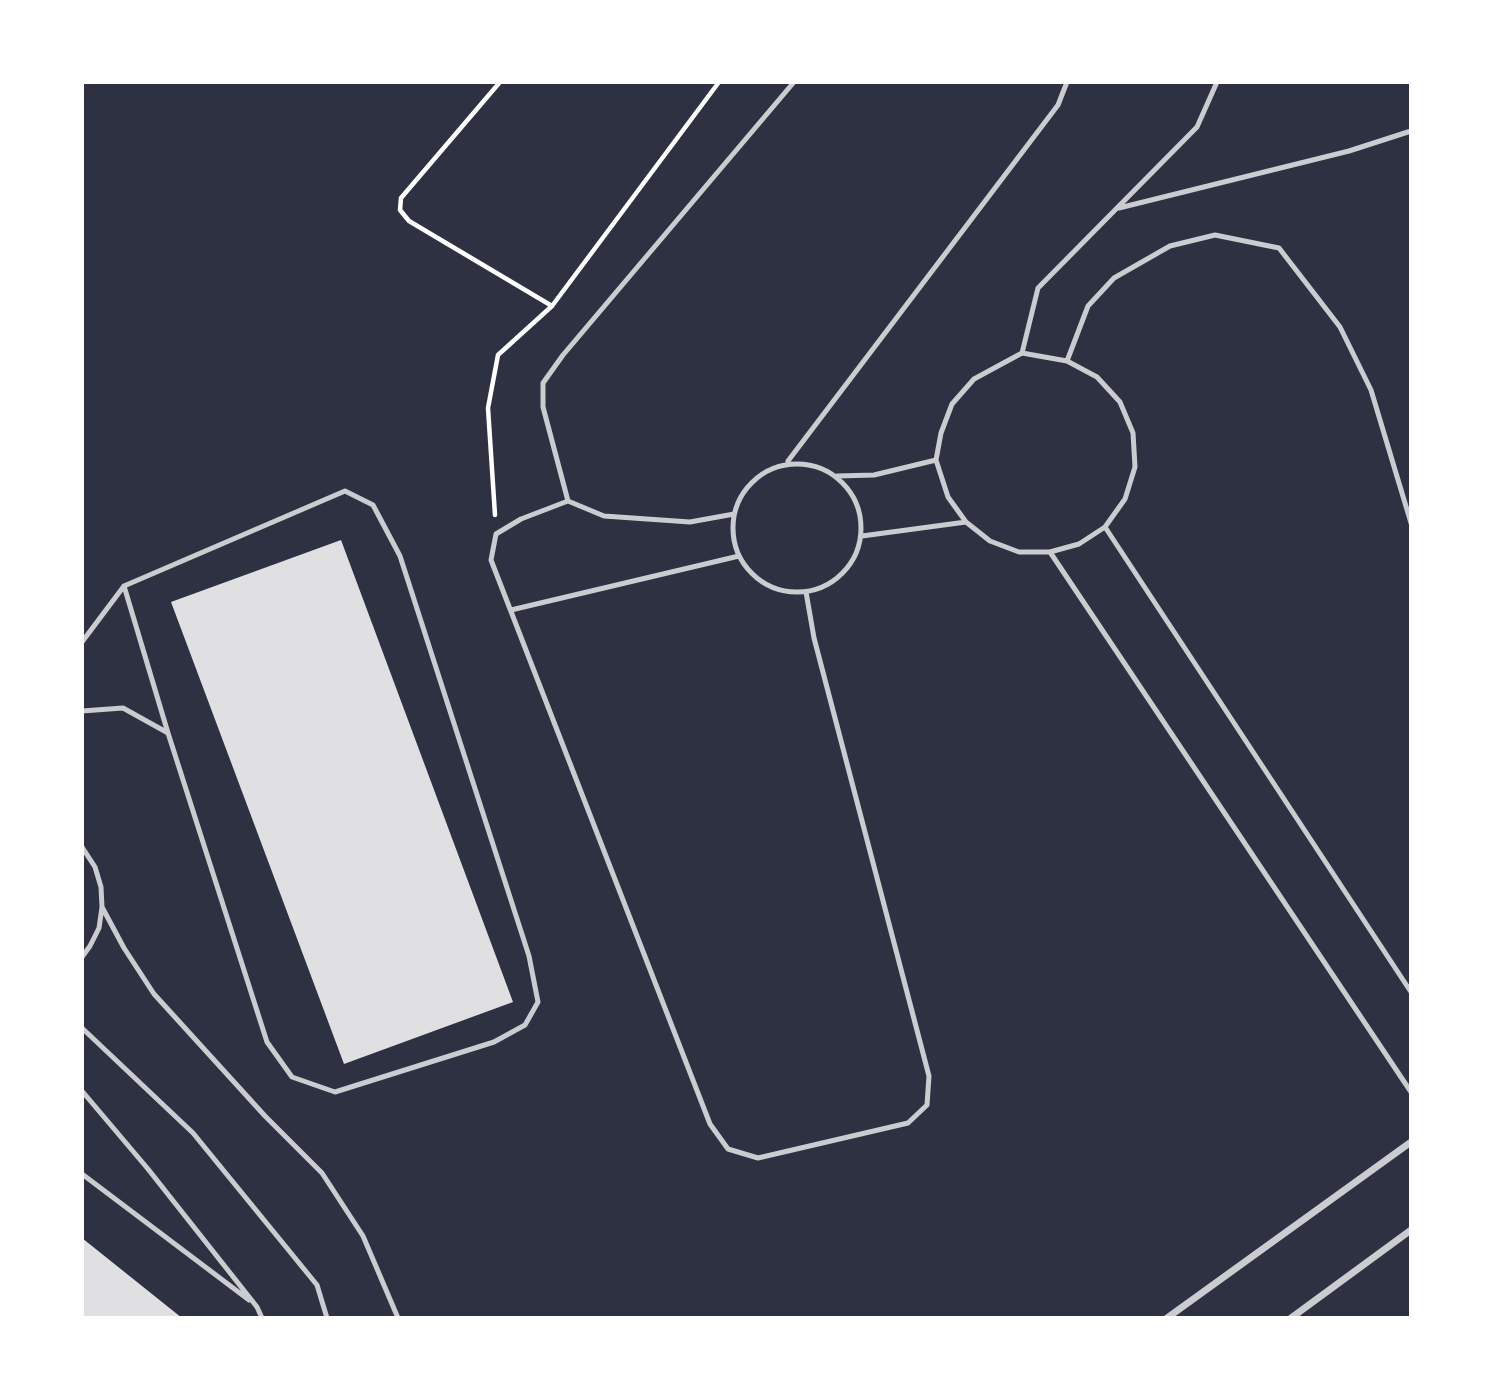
<!DOCTYPE html>
<html>
<head>
<meta charset="utf-8">
<style>
	body { margin:0 }
	#map { position:relative; width:1493px; height:1400px; overflow:hidden; background:#2d3142; font-family:Quicksand,sans-serif }
	canvas { display:block }
	.frame { position:absolute; inset:0; border:84px solid #fff; pointer-events:none }
</style>
</head>
<body>
<div id="map">
<canvas width="1493" height="1400"></canvas>
<div class="frame"></div>
</div>
<script>
const g = document.querySelector('canvas').getContext('2d');
g.lineJoin = 'round';
function paint(path, color) {
  g.fillStyle = color;
  g.fill(path, 'evenodd');
}
function toPath(rows) {
  const path = new Path2D();
  for (const r of rows) {
    if (r.length === 3) {
      path.moveTo(r[0] + r[2], r[1]);
      path.arc(r[0], r[1], r[2], 0, 2 * Math.PI);
      continue;
    }
    path.moveTo(r[0], r[1]);
    for (let i = 2; i < r.length; i += 2) path.lineTo(r[i], r[i + 1]);
  }
  return path;
}
function strokePath(path, color, width, dash) {
  g.strokeStyle = color;
  g.lineWidth = width;
  g.lineCap = dash ? 'butt' : 'round';
  g.setLineDash(dash || []);
  g.stroke(path);
}
paint(toPath([
	[341,540,513,1002,344,1064,171,602],
	[82,1238,182,1318,82,1318]
]), '#e0e0e3');
strokePath(toPath([
	[500,82,401,198,400,210,409,221,552,306],
	[495,515,488,408,498,355,552,306,719,82]
]), '#fff', 4.5);
strokePath(toPath([
	[1119,208,1349,151,1411,131],
	[1022,353,1067,361,1097,377,1120,402,1133,433,1135,467,1125,499,1105,527,1079,544,1050,552,1019,552,990,541,966,522,948,497,936,460,941,433,952,404,974,379,1022,353],
	[1022,353,1038,288,1197,127,1217,82],
	[1067,361,1088,306,1114,278,1170,246,1215,235,1279,248,1340,327,1371,390,1411,523],
	[788,461,1058,105,1067,82],
	[797,528,64],
	[837,476,874,475,936,460],
	[568,501,521,519,496,534,491,560,710,1124,728,1149,758,1158,908,1123,927,1105,929,1076,814,638,806,592],
	[734,514,690,522,604,516,568,501,543,407,543,383,563,355,794,82],
	[1105,527,1411,992],
	[862,536,966,522],
	[1050,552,1411,1092],
	[124,586,168,733],
	[511,610,739,556],
	[82,642,124,586,345,491,373,505,400,556,529,956,538,1002,525,1025,494,1042,335,1092,292,1077,267,1042,168,733,123,708,82,711],
	[82,847,95,867,101,887,102,907,99,928,90,946,82,957],
	[102,907,124,948,154,994,265,1116,322,1173,363,1236,398,1318],
	[82,1028,193,1133,317,1285,327,1318],
	[82,1091,148,1169,257,1307,262,1318],
	[82,1174,249,1300]
]), '#caccd0', 5);
strokePath(toPath([
	[1167,1318,1411,1142],
	[1291,1318,1411,1230]
]), '#caccd0', 7);
</script>
</body>
</html>
